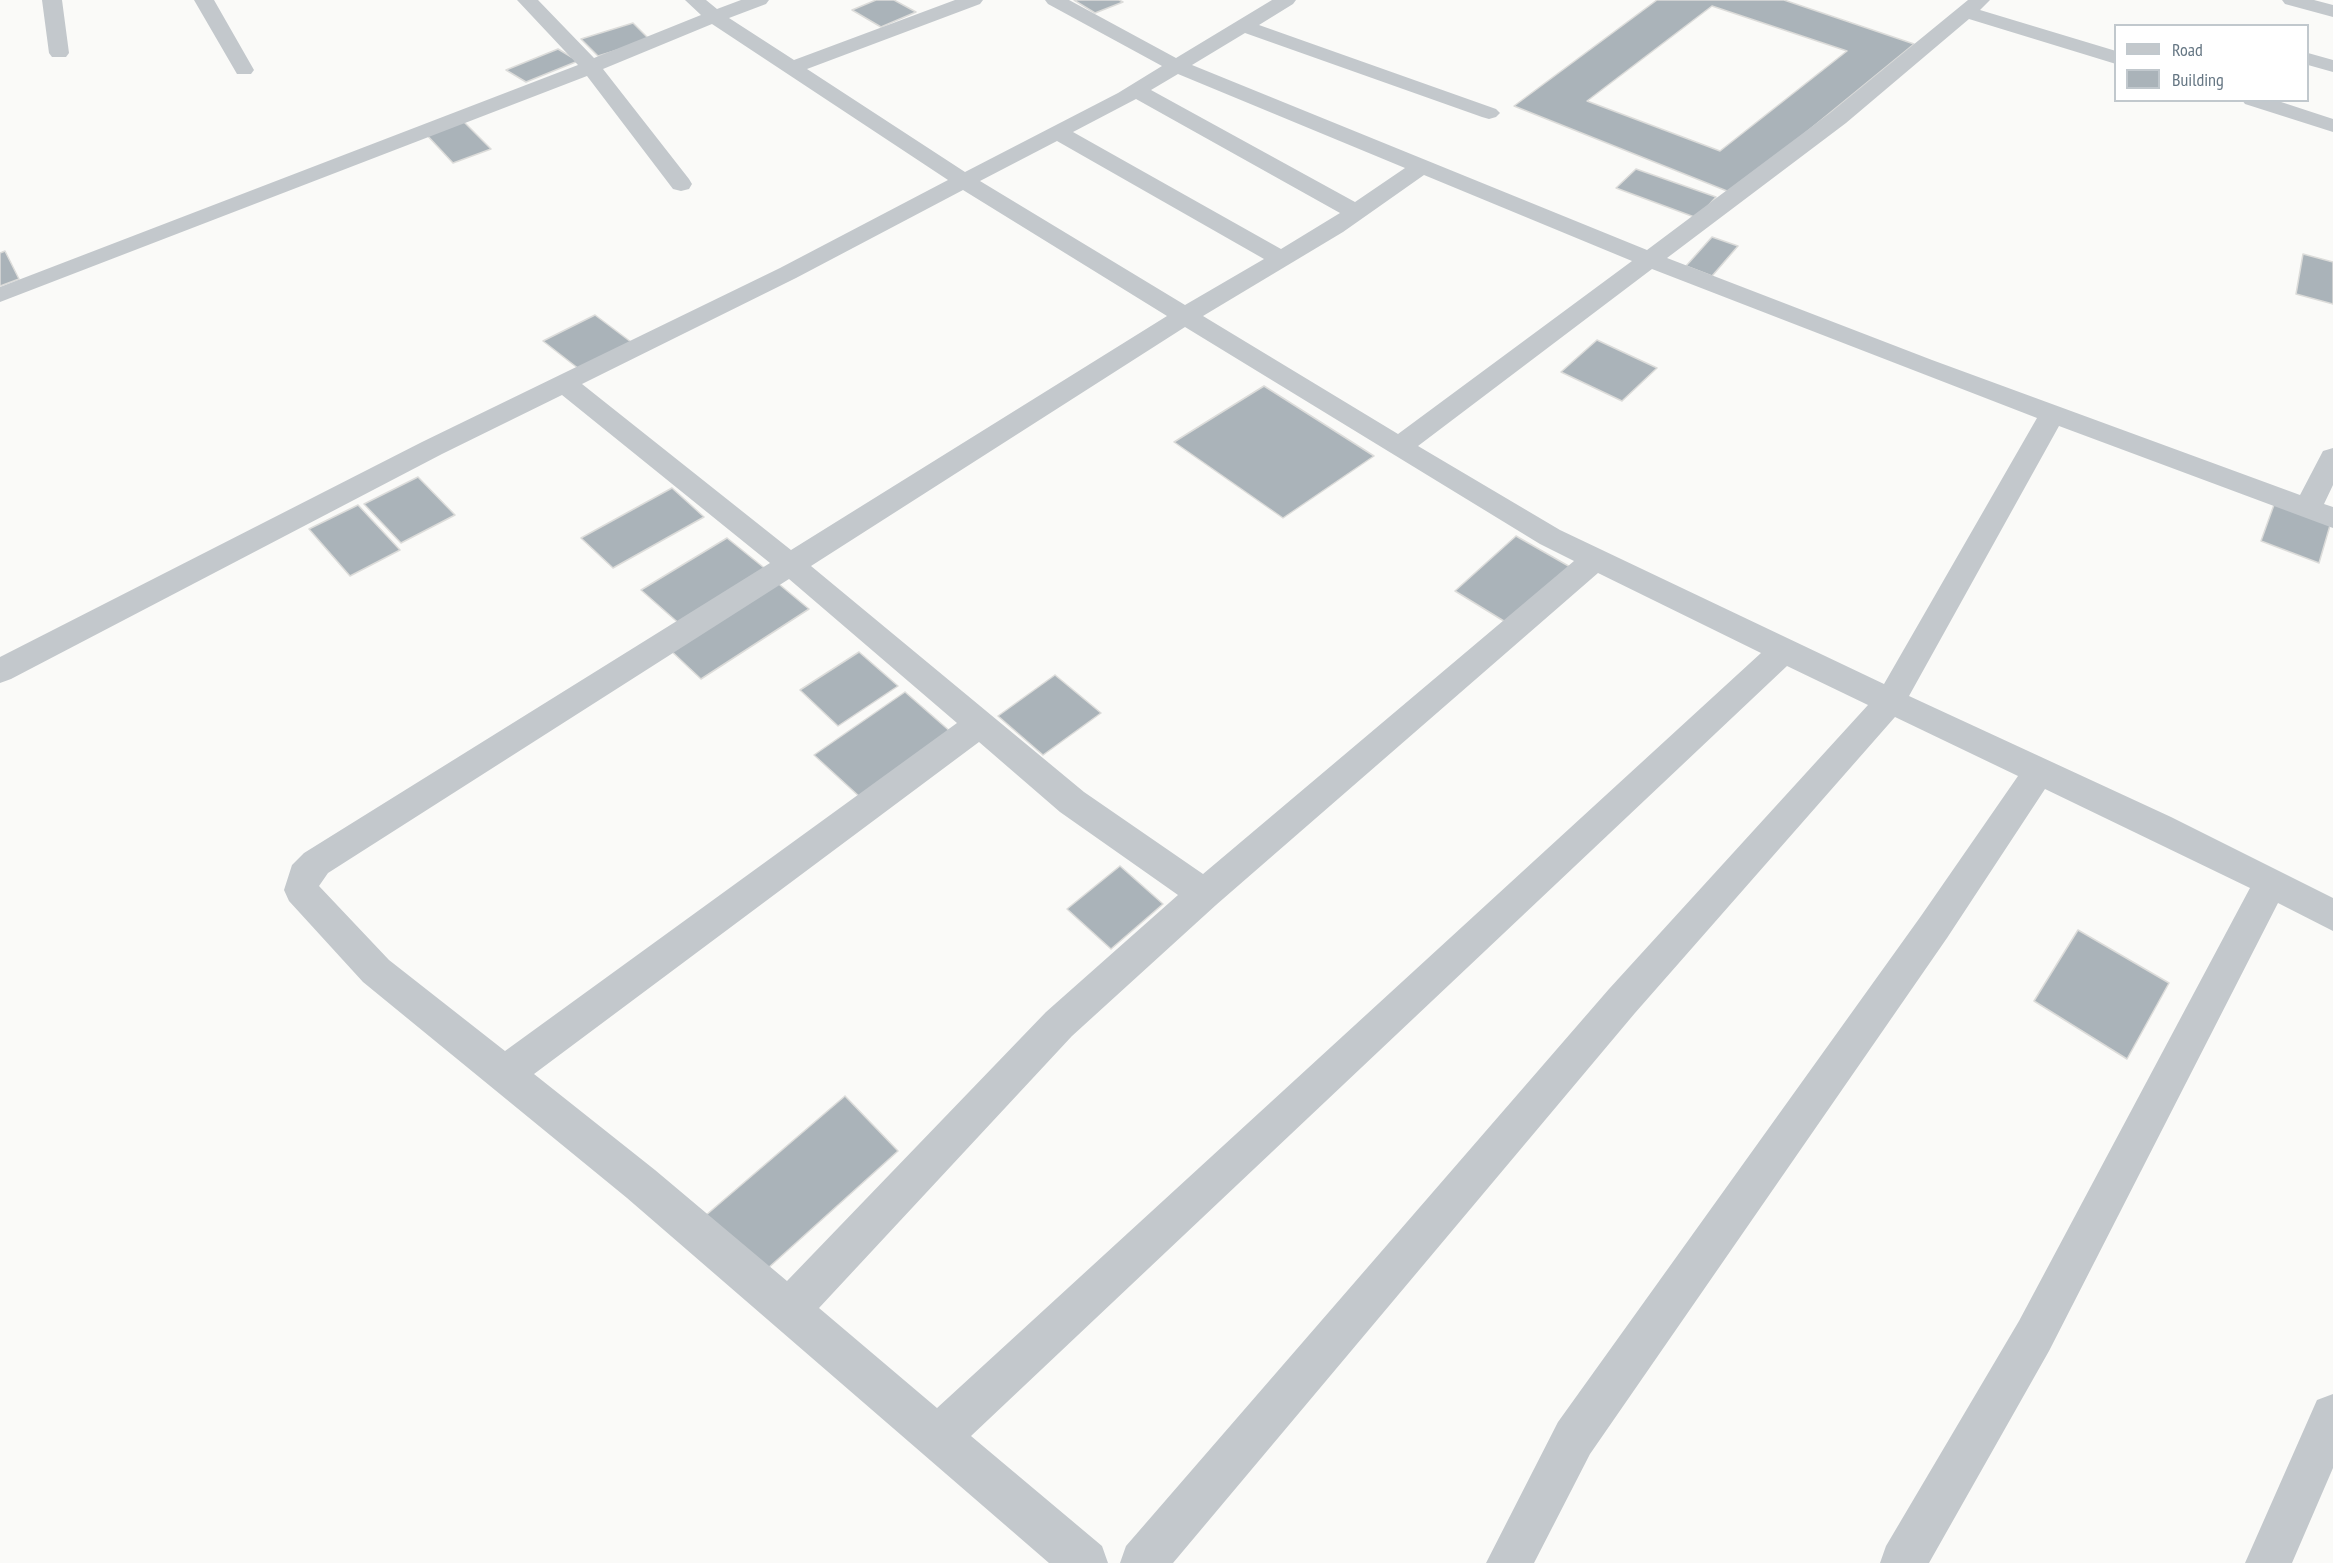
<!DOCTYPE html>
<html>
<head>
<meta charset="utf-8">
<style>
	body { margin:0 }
	#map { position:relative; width:2333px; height:1563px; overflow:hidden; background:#fafaf8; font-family:"PT Sans Narrow",sans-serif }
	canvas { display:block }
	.legend { position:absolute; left:2114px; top:24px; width:195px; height:78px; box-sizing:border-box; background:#fff; border:2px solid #c1c8cd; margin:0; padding:8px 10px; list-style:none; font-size:18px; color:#657683 }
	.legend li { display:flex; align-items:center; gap:12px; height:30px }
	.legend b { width:30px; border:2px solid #c1c8cd }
</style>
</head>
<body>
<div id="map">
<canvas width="2333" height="1563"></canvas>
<ul class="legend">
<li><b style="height:8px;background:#c3c8cc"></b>Road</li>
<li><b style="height:16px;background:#aab3b9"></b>Building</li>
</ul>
</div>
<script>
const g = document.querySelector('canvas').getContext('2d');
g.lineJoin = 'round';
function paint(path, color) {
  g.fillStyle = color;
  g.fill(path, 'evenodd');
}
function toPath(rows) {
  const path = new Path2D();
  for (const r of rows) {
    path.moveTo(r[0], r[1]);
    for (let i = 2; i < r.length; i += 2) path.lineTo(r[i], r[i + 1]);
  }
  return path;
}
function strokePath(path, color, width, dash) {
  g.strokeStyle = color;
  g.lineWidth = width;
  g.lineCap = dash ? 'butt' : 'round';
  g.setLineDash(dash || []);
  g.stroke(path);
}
const building = toPath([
	[876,0,894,0,916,12,881,27,852,10,876,0],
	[1074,0,1119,0,1123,2,1095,13,1074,0],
	[1657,0,1784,0,1914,44,1732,193,1514,106,1657,0],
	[1712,6,1847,51,1720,151,1587,101,1712,6],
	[633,23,650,40,598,56,581,39,633,23],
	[558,49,578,61,526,82,506,70,558,49],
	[462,120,491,149,453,163,425,133,462,120],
	[1636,169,1716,197,1697,218,1616,188,1636,169],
	[1712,237,1738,246,1712,276,1686,266,1712,237],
	[5,251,19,279,0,286,0,253,5,251],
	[2303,254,2333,262,2333,304,2296,294,2303,254],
	[595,315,631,342,579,369,543,341,595,315],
	[1597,340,1657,368,1622,401,1561,372,1597,340],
	[1264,386,1374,456,1283,518,1174,442,1264,386],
	[418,477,455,515,401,543,364,504,418,477],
	[672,488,704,517,613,568,581,538,672,488],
	[2275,502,2331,522,2319,563,2261,541,2275,502],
	[358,505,400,550,350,576,309,529,358,505],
	[1516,536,1572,568,1512,626,1455,591,1516,536],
	[727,538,768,571,682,626,641,590,727,538],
	[774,580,809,609,701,679,667,647,774,580],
	[859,652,898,686,838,726,800,690,859,652],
	[1055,675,1101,713,1043,755,998,716,1055,675],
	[905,692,952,733,861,798,814,755,905,692],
	[1120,866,1163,904,1111,949,1067,909,1120,866],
	[2078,930,2169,983,2127,1059,2034,1001,2078,930],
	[845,1096,898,1151,757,1278,705,1216,845,1096]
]);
paint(building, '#aab3b9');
strokePath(building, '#dcdcda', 1.5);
paint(toPath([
	[42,0,62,0,69,53,66,57,52,57,49,53,42,0],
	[194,0,214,0,254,70,251,74,237,74,194,0],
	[517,0,538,0,594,58,701,15,685,0,706,0,717,9,741,0,769,0,766,4,729,18,794,60,955,0,983,0,980,4,807,69,965,172,1118,93,1162,66,1048,4,1045,0,1069,0,1176,58,1272,0,1296,0,1293,4,1259,25,1496,109,1500,113,1496,117,1489,119,1482,117,1245,33,1192,65,1647,250,1830,113,1968,0,1990,0,1980,10,2116,51,2116,64,1969,19,1846,123,1667,258,1932,360,2300,495,2323,451,2333,448,2333,485,2324,504,2333,507,2333,528,2059,426,1909,696,2171,817,2333,898,2333,931,2278,903,2049,1351,1929,1563,1880,1563,1886,1546,2019,1321,2250,888,2045,789,1947,938,1590,1454,1534,1563,1486,1563,1558,1422,1921,916,2018,776,1895,717,1635,1013,1173,1563,1120,1563,1126,1546,1609,989,1868,705,1787,666,971,1436,1102,1546,1108,1563,1049,1563,627,1198,363,982,289,901,284,890,292,865,304,853,770,563,562,395,442,454,11,679,0,683,0,657,422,442,780,268,948,180,712,24,603,69,689,179,692,184,689,189,681,191,673,189,587,76,0,302,0,287,578,65,517,0],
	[1178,74,1405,168,1355,202,1151,90,1178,74],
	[1136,99,1340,213,1281,249,1073,132,1136,99],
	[1057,141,1264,259,1185,305,980,181,1057,141],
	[1424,175,1632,261,1398,434,1203,316,1343,232,1424,175],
	[963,190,1167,316,791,550,582,384,796,278,963,190],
	[1652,269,2037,418,1884,684,1560,530,1418,446,1652,269],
	[1185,327,1540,544,1574,561,1203,874,1084,792,811,566,1185,327],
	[1598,573,1761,653,937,1408,819,1308,1072,1036,1216,905,1598,573],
	[789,579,957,723,505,1051,389,960,319,886,328,873,789,579],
	[979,742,1060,812,1178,895,1046,1012,787,1281,655,1170,534,1074,979,742],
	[2282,0,2314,0,2333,5,2333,17,2285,4,2282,0],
	[2308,53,2333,60,2333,72,2308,65,2308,53],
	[2242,100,2275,100,2333,119,2333,132,2245,104,2242,100],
	[2333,1394,2333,1468,2292,1563,2245,1563,2317,1400,2333,1394]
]), '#c3c8cc');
</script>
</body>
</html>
